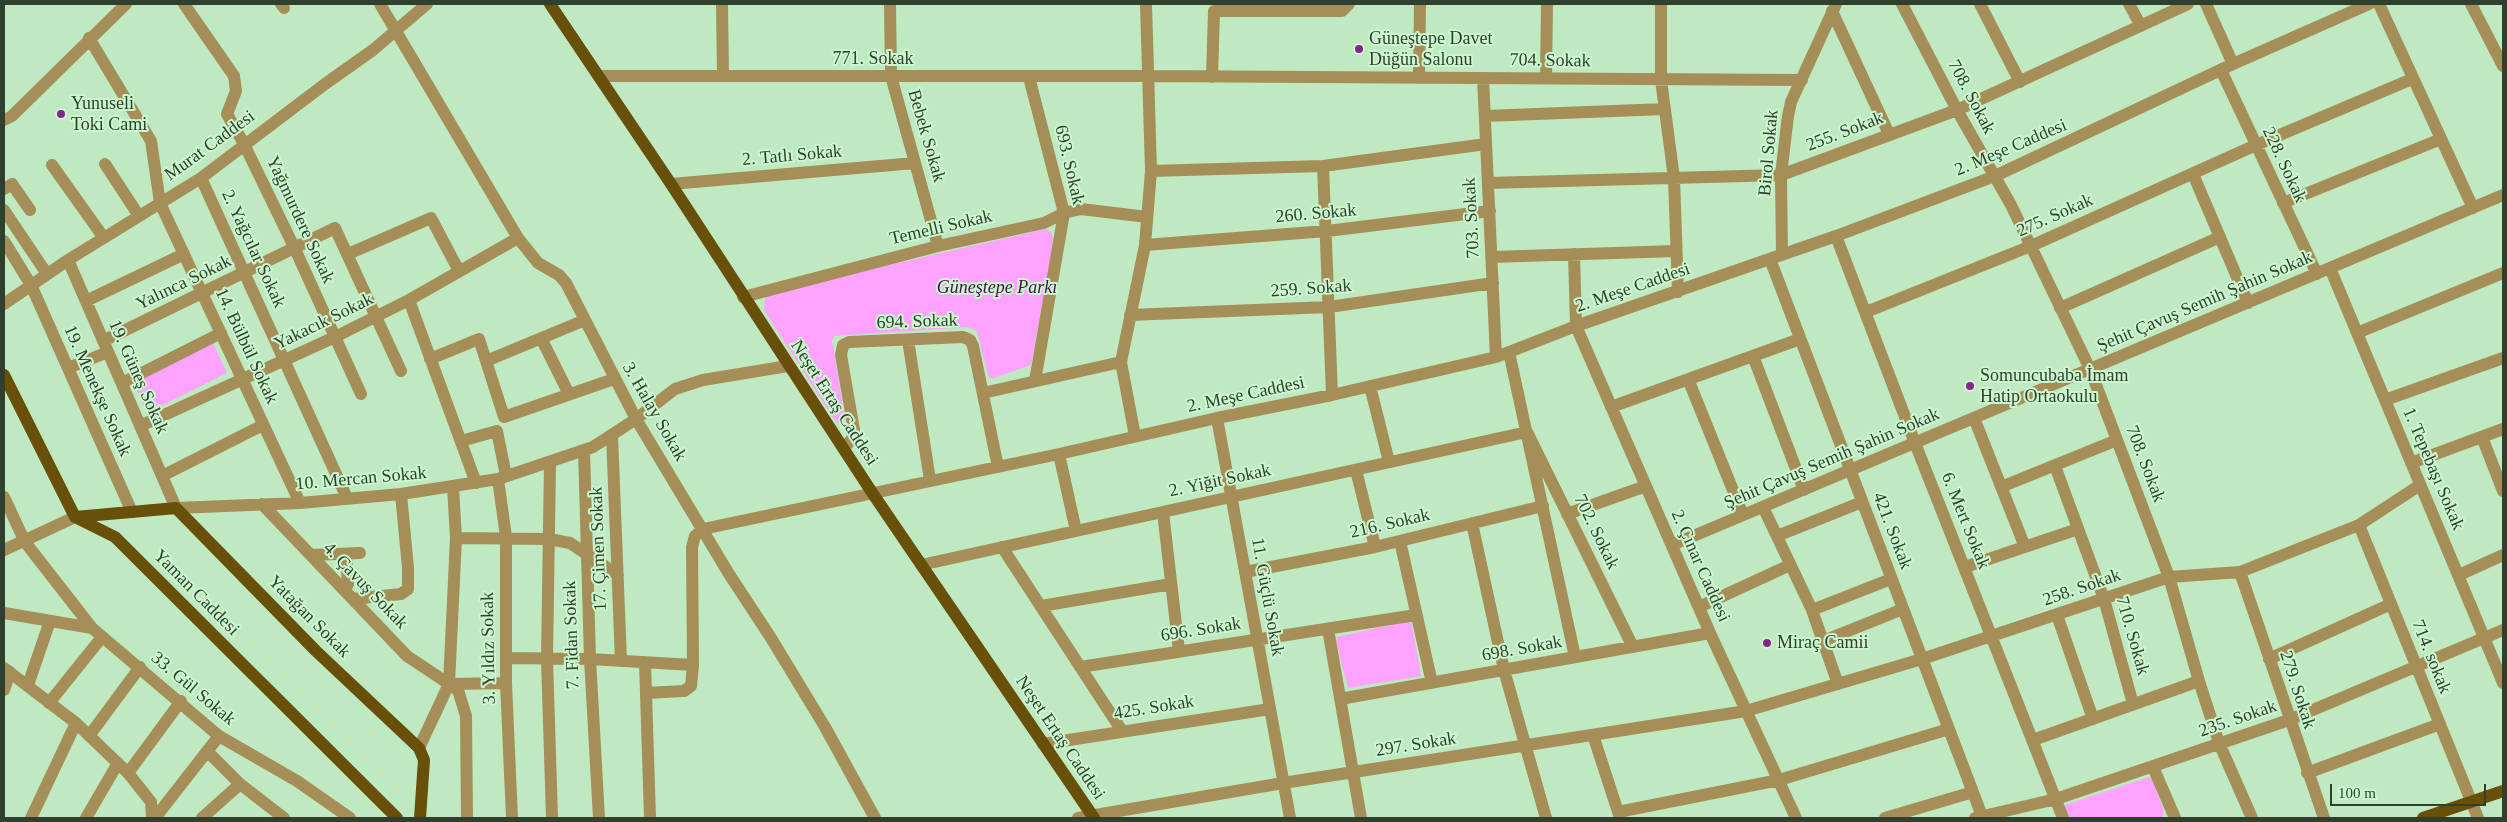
<!DOCTYPE html>
<html>
<head>
<meta charset="utf-8">
<style>
	body { margin:0 }
	#map { position:relative; width:2507px; height:822px; overflow:hidden; background:#bfeac1; font-family:Georgia,serif }
	canvas { display:block }
	.frame { position:absolute; inset:0; border:5px solid #2f402f; pointer-events:none }
	.scale { position:absolute; left:2330px; top:784px; width:156px; height:22px; box-sizing:border-box; border:2px solid #2f402f; border-top:0; padding-left:6px; font-size:15px; line-height:18px; white-space:nowrap; color:#2f402f; -webkit-text-stroke:4px #ccf7ce; paint-order:stroke }
</style>
</head>
<body>
<div id="map">
<canvas width="2507" height="822"></canvas>
<div class="frame"></div>
<div class="scale">100 m</div>
</div>
<script>
const g = document.querySelector('canvas').getContext('2d');
g.lineJoin = 'round';
function paint(path, color) {
  g.fillStyle = color;
  g.fill(path, 'evenodd');
}
function toPath(rows) {
  const path = new Path2D();
  for (const r of rows) {
    path.moveTo(r[0], r[1]);
    for (let i = 2; i < r.length; i += 2) path.lineTo(r[i], r[i + 1]);
  }
  return path;
}
function strokePath(path, color, width, dash) {
  g.strokeStyle = color;
  g.lineWidth = width;
  g.lineCap = dash ? 'butt' : 'round';
  g.setLineDash(dash || []);
  g.stroke(path);
}
function write(font, color, halo, rows, align = 'center') {
  g.font = font + ' Georgia,serif';
  g.lineWidth = 4;
  g.setLineDash([]);
  g.textBaseline = 'middle';
  g.strokeStyle = halo;
  g.fillStyle = color;
  for (const [text, x, y, turn = 0] of rows) {
    g.save();
    g.translate(x, y);
    g.rotate((+turn || 0) * Math.PI / 180);
    g.textAlign = isNaN(turn) ? turn : align;
    if (halo) g.strokeText(text, 0, 0);
    g.fillText(text, 0, 0);
    g.restore();
  }
}
paint(toPath([
	[1046,229,1051,232,1054,240,1031,365,991,379,988,375,977,331,968,327,834,336,832,341,845,418,844,424,839,424,834,419,764,310,765,299,768,294,776,291],
	[213,343,227,373,147,413,133,383],
	[1408,621,1412,625,1421,676,1348,688,1336,641,1337,637],
	[2149,777,2153,781,2163,809,2164,815,2161,818,2067,818,2064,811,2065,805]
]), '#fca2ff');
strokePath(toPath([
	[184,4,234,76,236,91,227,114,244,144,295,249,361,394],
	[281,4,284,8],
	[380,4,518,238,538,263,559,275,566,283,636,419,729,574,771,638,825,727,875,818],
	[722,4,723,76],
	[890,4,891,76,938,246],
	[1661,4,1661,80,1674,178,1678,292],
	[1902,4,1957,110,2011,205,2090,369,2169,577,2199,681,2219,743,2252,818],
	[1980,4,2020,82],
	[2129,4,2141,26],
	[2206,4,2233,64],
	[2379,4,2473,208],
	[2471,4,2503,66],
	[1832,11,1889,134],
	[89,38,151,141,160,203,300,503],
	[2221,70,2317,274],
	[599,76,1147,76,1802,80],
	[1029,77,1064,213,1035,381],
	[1212,77,1214,11,1342,11,1349,4],
	[1419,78,1420,4],
	[1483,78,1496,357],
	[1546,78,1547,4],
	[1485,116,1665,109],
	[4,120,12,116,126,4],
	[105,164,139,216],
	[52,165,104,238],
	[1323,166,1332,395],
	[1151,171,1323,166,1486,144],
	[2193,174,2248,303],
	[201,178,347,498],
	[1488,183,1781,175,1957,110,2188,4],
	[671,184,915,163],
	[4,189,12,184,30,210],
	[2283,203,2441,139],
	[4,210,47,274],
	[1836,236,1915,443,2063,818],
	[4,241,31,285,132,512],
	[1145,245,1327,231,1490,211],
	[348,254,431,218,459,271],
	[1574,254,1576,326,1710,633,1796,818],
	[1782,255,1781,175,1788,116,1791,102,1836,4],
	[1492,257,1676,251],
	[1770,259,1982,816],
	[68,260,176,508,300,503,401,494,498,479,593,447,636,419,675,389,703,380,788,366],
	[2330,268,2503,683],
	[743,297,938,246,1044,223,1064,213,1081,209,1147,217],
	[409,300,476,483],
	[86,301,184,254],
	[4,304,68,260,201,178,325,84,373,50,427,4],
	[2060,308,2220,237],
	[1866,312,2031,246,2256,145,2412,79],
	[1130,315,1329,307,1493,283],
	[2357,333,2503,273],
	[541,338,569,394],
	[908,340,930,480],
	[103,341,335,228,401,371],
	[1509,352,1575,657],
	[1753,356,1804,490],
	[430,359,479,339,504,417,614,379],
	[486,361,585,320],
	[68,368,108,352],
	[1688,379,1743,515],
	[122,383,221,333],
	[1370,386,1389,462],
	[983,393,1121,362],
	[2385,400,2503,358],
	[1611,407,1800,339],
	[1217,418,1290,818],
	[1974,418,2025,547],
	[140,426,335,337,409,300,518,238],
	[612,435,621,661],
	[1135,436,1121,362,1145,245,1151,171,1146,4],
	[2482,437,2503,491],
	[461,441,497,431,506,476],
	[844,448,852,439,854,430,841,355,843,345,849,342,963,337,970,340,973,346,998,467],
	[584,450,590,659,599,818],
	[1059,454,1076,531],
	[550,463,547,659,552,818],
	[2411,463,2503,429],
	[2055,466,2104,599,2133,704],
	[1356,470,1375,547],
	[162,476,263,425],
	[498,479,506,537,506,683,512,818],
	[2001,487,2117,440],
	[4,497,25,542,92,628],
	[262,504,407,656,458,690,466,716,467,818],
	[1763,507,1812,610,1838,684],
	[1163,512,1179,651],
	[1567,514,1646,486],
	[1472,523,1504,670,1546,818],
	[2359,525,2478,818],
	[1777,536,1862,502],
	[456,538,549,539,570,543,618,575],
	[1400,541,1432,683],
	[1672,545,2503,195],
	[1002,547,1122,731],
	[4,550,75,517],
	[311,555,360,553],
	[921,565,1527,432,1633,647],
	[1965,567,2078,529],
	[1245,572,1375,547,1543,506],
	[2240,572,2324,818],
	[2459,575,2503,555],
	[345,591,348,584,346,554],
	[353,599,401,594,408,589,408,568,401,494],
	[1041,606,1171,584],
	[1699,607,1790,565],
	[1812,610,1891,579],
	[4,613,92,628,219,736,297,781,350,818],
	[2057,615,2093,719],
	[1328,629,1361,818],
	[1823,641,1903,609],
	[506,658,590,659,693,665],
	[2269,659,2391,604],
	[645,662,650,818],
	[1080,667,1416,615],
	[4,668,76,723,128,773,151,802,152,818],
	[449,684,506,683],
	[28,685,50,621],
	[4,690,10,672],
	[646,693,684,691,691,686,693,665,692,547,695,536,703,529,1059,454,1217,418,1332,395,1496,357,1576,326,1836,236,1995,176,2233,64,2369,4],
	[1340,699,1710,633],
	[49,703,102,637],
	[1593,735,1620,818],
	[89,736,140,667],
	[2033,740,2199,681],
	[1043,744,1270,709],
	[419,748,449,684,456,538,453,487],
	[207,751,240,784,284,818],
	[2153,767,2175,818],
	[128,773,181,701],
	[2307,773,2440,724],
	[1618,812,1779,780,1949,729],
	[31,818,76,723],
	[86,818,118,763],
	[155,818,219,736],
	[202,818,240,784],
	[1078,818,1283,783,1746,711,1922,659,2169,577,2240,572,2359,525,2420,485],
	[1885,818,1973,792],
	[1975,818,2056,799,2289,720,2503,630]
]), '#a68e59', 12);
strokePath(toPath([
	[550,4,671,184,873,494,1094,818],
	[4,375,75,517,115,537,397,818],
	[75,517,176,508,316,651,419,748,424,760,420,818],
	[2423,818,2503,791]
]), '#684f0a', 12);
for (const [x, y, r, color] of [
	[1359,49,5,"#87248c"],
	[61,114,5,"#87248c"],
	[1970,386,5,"#87248c"],
	[1767,643,5,"#87248c"]
]) {
  const dot = new Path2D();
  dot.arc(x, y, r, 0, 2 * Math.PI);
  g.fillStyle = color;
  g.fill(dot);
  strokePath(dot, '#ccf7ce', 2);
}
write('18px', '#2f402f', '#ccf7ce', [
	["Güneştepe Davet",1369,39],
	["Düğün Salonu",1369,60],
	["Yunuseli",71,104],
	["Toki Cami",71,125],
	["Somuncubaba İmam",1980,376],
	["Hatip Ortaokulu",1980,397],
	["Miraç Camii",1777,643]
], 'left');
write('18px', '#2f402f', '#ccf7ce', [
	["771. Sokak",873,59],
	["704. Sokak",1550,61,1],
	["708. Sokak",1971,97,62],
	["255. Sokak",1845,132,-21],
	["Bebek Sokak",926,136,74],
	["Murat Caddesi",210,146,-36],
	["2. Meşe Caddesi",2011,148,-23],
	["Birol Sokak",1769,153,-85],
	["2. Tatlı Sokak",792,156,-5],
	["693. Sokak",1069,165,77],
	["228. Sokak",2284,165,65],
	["260. Sokak",1316,214,-5],
	["275. Sokak",2055,216,-24],
	["703. Sokak",1472,218,-93],
	["Yağmurdere Sokak",300,220,65],
	["Temelli Sokak",941,228,-13],
	["2. Yağcılar Sokak",253,249,65],
	["Yalınca Sokak",184,283,-26],
	["2. Meşe Caddesi",1633,288,-19],
	["259. Sokak",1311,289,-4],
	["Şehit Çavuş Semih Şahin Sokak",2205,302,-23],
	["Yakacık Sokak",324,322,-26],
	["694. Sokak",917,322,-2],
	["14. Bülbül Sokak",246,346,65],
	["19. Güneş Sokak",138,377,66],
	["19. Menekşe Sokak",97,391,66],
	["2. Meşe Caddesi",1246,395,-12],
	["Neşet Ertaş Caddesi",834,403,57],
	["3. Halay Sokak",654,412,60],
	["Şehit Çavuş Semih Şahin Sokak",1832,459,-23],
	["708. Sokak",2145,464,69],
	["1. Tepebaşı Sokak",2433,469,67],
	["10. Mercan Sokak",361,479,-5],
	["2. Yiğit Sokak",1220,481,-12],
	["6. Mert Sokak",1965,521,68],
	["216. Sokak",1390,524,-13],
	["421. Sokak",1892,531,69],
	["702. Sokak",1596,532,64],
	["17. Çimen Sokak",599,549,-92],
	["2. Çınar Caddesi",1700,566,66],
	["4. Çavuş Sokak",365,586,46],
	["258. Sokak",2082,588,-19],
	["Yaman Caddesi",196,593,45],
	["11. Güçlü Sokak",1267,597,80],
	["Yatağan Sokak",309,617,45],
	["696. Sokak",1201,630,-9],
	["7. Fidan Sokak",572,635,-92],
	["710. Sokak",2132,636,74],
	["3. Yıldız Sokak",489,648,-91],
	["698. Sokak",1522,649,-10],
	["714. sokak",2431,657,68],
	["33. Gül Sokak",193,689,40],
	["279. Sokak",2297,690,72],
	["425. Sokak",1154,708,-9],
	["235. Sokak",2238,719,-19],
	["Neşet Ertaş Caddesi",1060,738,56],
	["297. Sokak",1416,745,-9]
]);
write('italic 18px', '#4a0e4d', '#ccf7ce', [
	["Güneştepe Parkı",997,288]
]);
</script>
</body>
</html>
